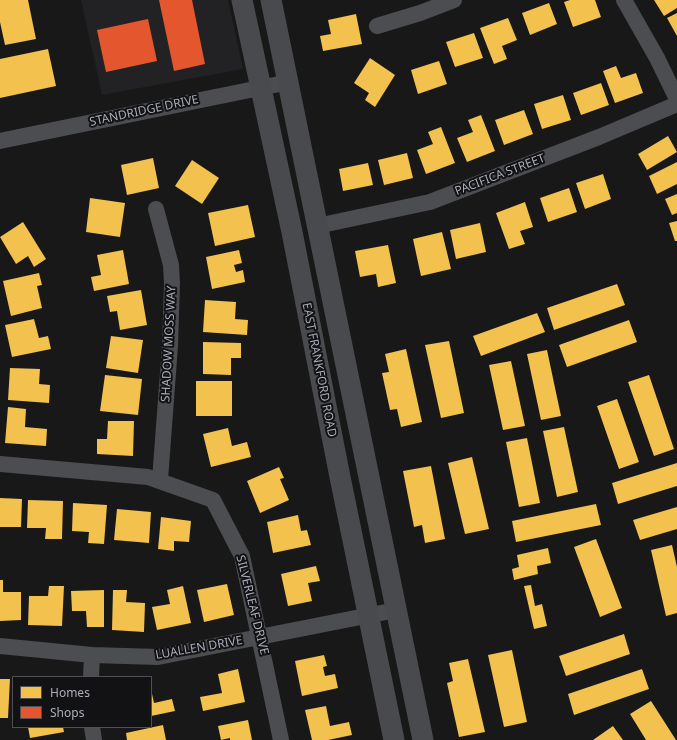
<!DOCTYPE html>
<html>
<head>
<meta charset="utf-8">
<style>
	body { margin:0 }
	#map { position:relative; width:677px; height:740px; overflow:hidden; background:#181818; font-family:"Noto Sans",sans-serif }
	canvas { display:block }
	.legend { position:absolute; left:12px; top:676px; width:140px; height:52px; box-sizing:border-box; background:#121214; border:1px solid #4f5056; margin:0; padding:5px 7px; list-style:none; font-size:12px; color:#aaadb8 }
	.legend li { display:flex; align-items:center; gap:8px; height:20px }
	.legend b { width:20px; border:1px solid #4f5056 }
</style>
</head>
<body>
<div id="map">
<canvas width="677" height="740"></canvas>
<ul class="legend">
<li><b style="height:11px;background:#f2c14e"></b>Homes</li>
<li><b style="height:11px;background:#e4572e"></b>Shops</li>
</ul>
</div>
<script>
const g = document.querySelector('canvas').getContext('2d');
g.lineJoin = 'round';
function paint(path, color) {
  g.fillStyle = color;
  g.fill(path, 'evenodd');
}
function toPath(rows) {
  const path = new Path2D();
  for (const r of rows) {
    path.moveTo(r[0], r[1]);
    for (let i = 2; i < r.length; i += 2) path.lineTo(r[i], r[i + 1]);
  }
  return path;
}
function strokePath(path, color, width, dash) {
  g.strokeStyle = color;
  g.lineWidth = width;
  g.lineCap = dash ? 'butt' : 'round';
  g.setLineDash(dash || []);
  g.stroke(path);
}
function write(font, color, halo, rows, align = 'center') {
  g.font = font + ' "Noto Sans",sans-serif';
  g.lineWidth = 4;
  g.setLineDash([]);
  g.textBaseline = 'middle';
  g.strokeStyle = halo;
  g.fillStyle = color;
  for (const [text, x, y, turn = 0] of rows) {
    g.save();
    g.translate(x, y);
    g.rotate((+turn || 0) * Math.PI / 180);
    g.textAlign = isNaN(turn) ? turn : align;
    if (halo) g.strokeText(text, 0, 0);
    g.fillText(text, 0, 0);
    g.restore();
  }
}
paint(toPath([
	[81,0,228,0,243,69,102,95]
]), '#222224');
paint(toPath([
	[0,0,28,0,36,39,5,45,0,22],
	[570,0,595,0,601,17,573,27,564,2],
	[654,0,677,0,677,8,664,16],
	[549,3,557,24,530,35,522,13],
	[677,13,677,36,667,18],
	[356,14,362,44,323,51,320,36,331,34,328,20],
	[508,18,517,40,502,46,507,59,494,64,480,28],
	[474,33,483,58,455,67,446,42],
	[48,49,56,86,0,98,0,59],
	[370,58,395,75,375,107,365,100,369,93,354,83],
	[439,61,447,84,418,94,411,70],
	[616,66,621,78,636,73,643,93,615,103,603,71],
	[601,83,609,105,581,115,573,93],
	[563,95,571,120,542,129,534,104],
	[524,110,533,134,504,145,495,120],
	[481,115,495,151,467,162,457,138,473,132,468,120],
	[441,127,455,163,426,174,417,150,433,144,428,132],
	[668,136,677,152,647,170,638,154],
	[407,153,413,178,384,185,378,160],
	[153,158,159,188,127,195,121,165],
	[192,160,219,178,202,204,175,186],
	[677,162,677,184,657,194,649,176],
	[368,163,373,185,343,191,339,169],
	[603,174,611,199,585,209,576,183],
	[569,188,577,212,548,222,540,198],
	[677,194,677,213,672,215,665,199],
	[90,198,125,203,120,237,86,232],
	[525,202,533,227,520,231,525,244,509,249,496,213],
	[248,205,255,237,215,246,208,213],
	[677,221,677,241,675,241,669,223],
	[23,222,46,259,34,267,28,256,16,264,0,237],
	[480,223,486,252,456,259,450,230],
	[442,232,451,269,421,276,413,239],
	[388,245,396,283,378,287,376,274,360,277,355,251],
	[123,250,129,284,94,291,91,277,101,275,97,255],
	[239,250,242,263,234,265,236,272,243,270,245,282,212,289,206,257],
	[39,273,42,285,37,286,42,308,11,316,3,281],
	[617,284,625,305,554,330,547,308],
	[141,290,147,325,120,330,117,311,110,312,107,296],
	[205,300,236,302,235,319,248,320,247,335,203,332],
	[537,313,545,332,481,356,473,336],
	[34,319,39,338,48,336,51,349,12,357,5,325],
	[629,320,637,342,567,367,559,345],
	[111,336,143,340,138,373,106,368],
	[449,341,464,413,441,418,425,345],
	[203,342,241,343,241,358,231,358,231,375,203,374],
	[406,349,422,422,401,427,397,409,390,410,382,373,389,372,385,354],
	[547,350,561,416,541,420,527,354],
	[511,361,525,426,503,430,489,365],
	[10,368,40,369,39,384,50,385,49,403,8,400],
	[105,375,142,379,138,415,100,411],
	[649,375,674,449,654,456,628,382],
	[196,381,232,381,232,416,196,416],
	[617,399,639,462,619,469,597,406],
	[8,407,26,409,25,427,47,429,46,446,5,443],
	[108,421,134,421,133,456,97,454,97,439,107,439],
	[564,427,578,492,557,497,543,431],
	[228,428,232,446,247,442,251,457,211,467,203,434],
	[527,438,540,503,519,507,506,442],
	[472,457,489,529,465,534,448,463],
	[677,463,677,486,618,504,612,483],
	[431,466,445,539,425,543,422,525,414,527,403,471],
	[279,467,284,478,280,479,289,500,260,513,247,481],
	[0,498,22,499,21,527,0,527],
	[28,500,63,501,62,539,45,539,46,528,27,528],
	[73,503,107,505,104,544,88,543,89,532,72,531],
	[596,504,601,525,516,542,512,521],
	[677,507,677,529,640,540,633,520],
	[117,509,151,512,149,543,114,540],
	[298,515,301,531,307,530,311,545,273,553,267,522],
	[161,517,191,521,189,542,174,541,174,551,158,549],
	[596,539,622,608,600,617,574,547],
	[672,545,677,567,677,613,666,616,651,550],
	[548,548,551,563,537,566,538,574,514,580,512,569,519,567,517,555],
	[316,566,320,581,308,583,312,601,288,606,281,574],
	[0,580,3,580,3,592,21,592,21,620,0,621],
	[227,584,234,615,204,622,197,590],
	[531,585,535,606,542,604,547,626,534,629,524,586],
	[49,586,64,586,62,626,28,625,29,596,48,596],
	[183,586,191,623,157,630,152,607,170,604,167,590],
	[104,590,104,627,87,627,86,611,72,611,71,591],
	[113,590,127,590,126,602,145,603,144,632,112,630],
	[624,634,630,654,566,676,559,656],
	[512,650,527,722,504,727,488,655],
	[324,655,327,666,323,667,325,676,335,674,338,688,302,696,295,661],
	[468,659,485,732,459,737,447,683,453,681,449,663],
	[238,669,245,702,203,711,200,697,222,693,218,674],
	[642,669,649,689,574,715,568,694],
	[0,679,10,679,8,718,0,718],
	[151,689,154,703,172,699,175,711,151,716],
	[651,701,676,740,646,740,630,714],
	[326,706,330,726,349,722,352,735,328,740,312,740,305,710],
	[248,720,252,740,230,740,230,738,221,740,218,726],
	[163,725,166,740,127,740,126,733],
	[613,726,623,740,593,740],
	[28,727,63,727,64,732,30,738]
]), '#f2c14e');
paint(toPath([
	[159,0,192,0,205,64,174,71],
	[148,19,157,61,106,72,97,30]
]), '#e4572e');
strokePath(toPath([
	[624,0,657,58,677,99],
	[377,26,420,13,454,0],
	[0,141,289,82],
	[156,209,171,265,172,283,170,346,160,480],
	[317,226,430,202,599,137,677,104],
	[0,464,148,477,213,500,242,556,281,740],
	[0,646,92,655,158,657,396,610],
	[91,677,92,655],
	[92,727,94,740]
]), '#4c4d51', 16);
strokePath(toPath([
	[242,0,292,232,340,477,394,740],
	[271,0,423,740]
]), '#494a4d', 21);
write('12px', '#aaadb8', '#121214', [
	["STANDRIDGE DRIVE",144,111,-12],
	["PACIFICA STREET",500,175,-21],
	["SHADOW MOSS WAY",169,344,-87],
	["EAST FRANKFORD ROAD",319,370,79],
	["SILVERLEAF DRIVE",252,605,76],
	["LUALLEN DRIVE",199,648,-10]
]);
</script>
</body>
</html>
